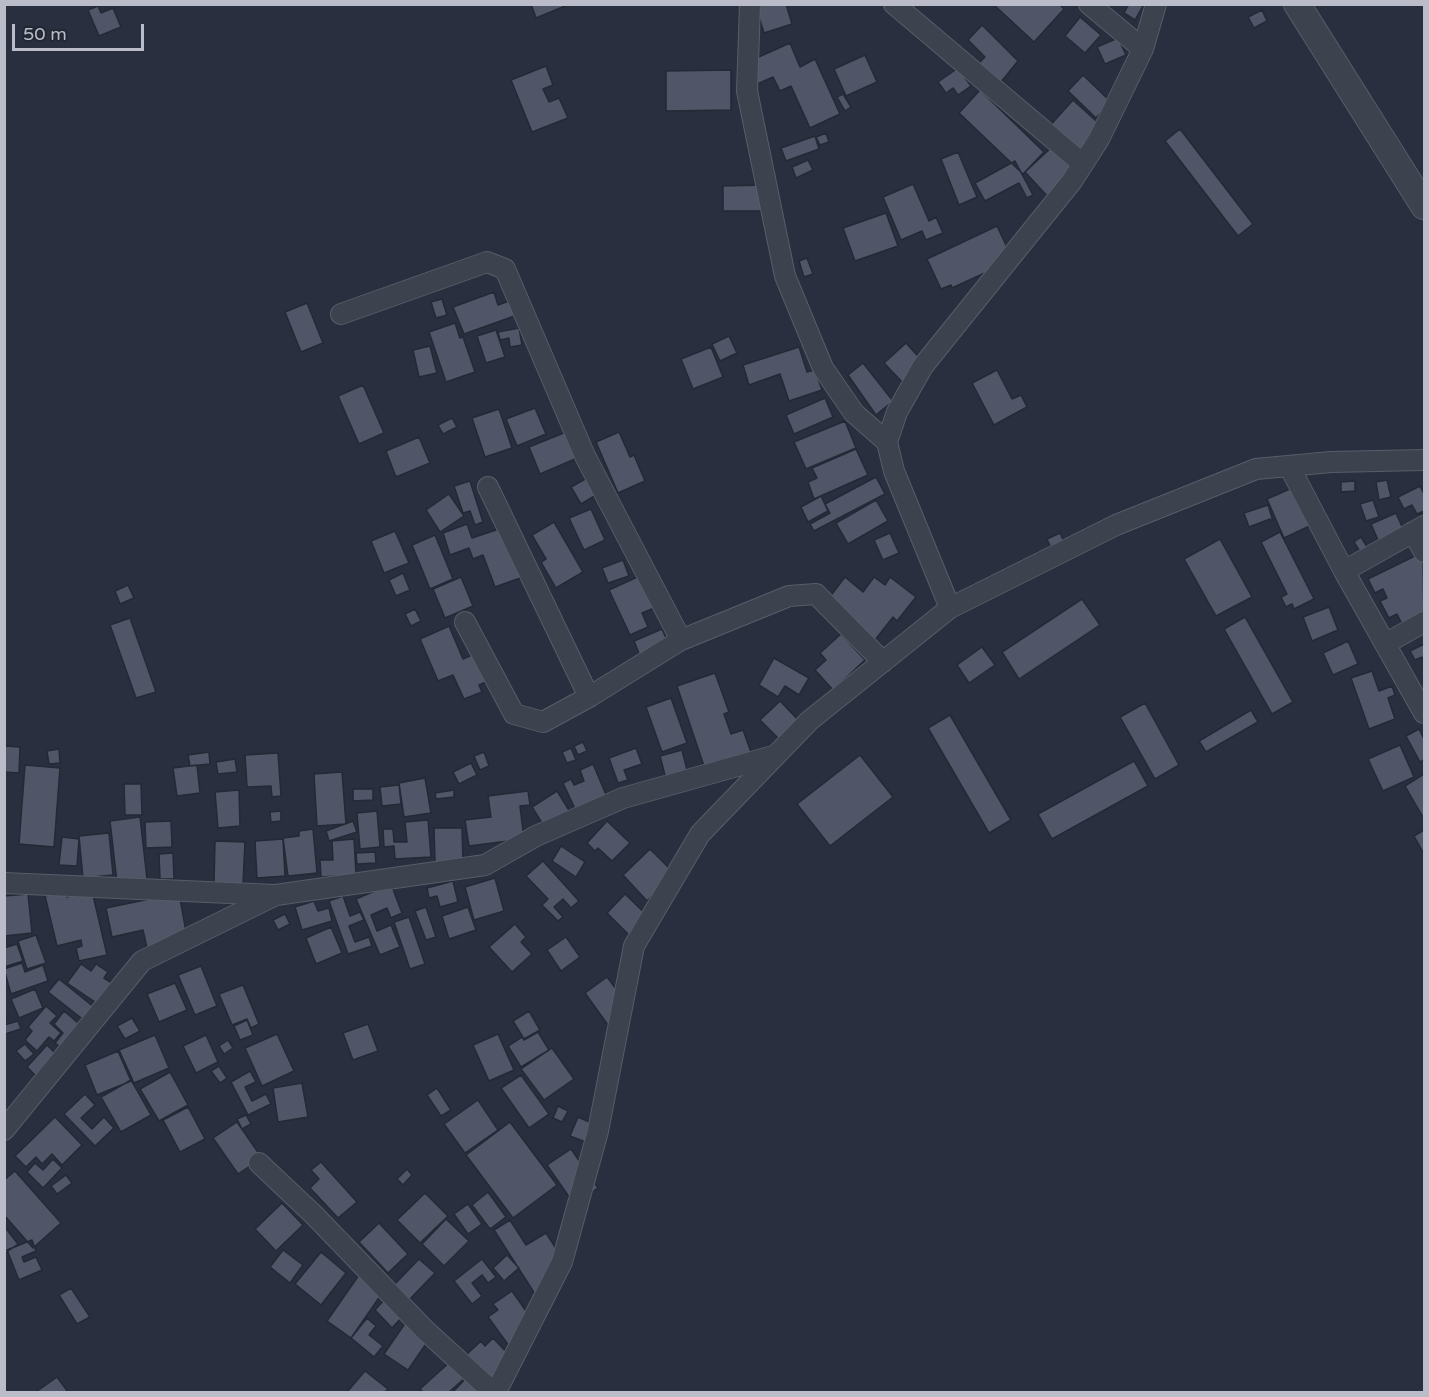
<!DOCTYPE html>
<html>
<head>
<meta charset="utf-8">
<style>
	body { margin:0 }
	#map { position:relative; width:1429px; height:1397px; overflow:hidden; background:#2a2f3f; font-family:"Varela Round",sans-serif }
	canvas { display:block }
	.frame { position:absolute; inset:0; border:6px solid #babdc9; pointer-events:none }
	.scale { position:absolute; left:12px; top:24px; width:132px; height:27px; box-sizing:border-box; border:3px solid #babdc9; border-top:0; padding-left:8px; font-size:18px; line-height:21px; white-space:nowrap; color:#babdc9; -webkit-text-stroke:4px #222734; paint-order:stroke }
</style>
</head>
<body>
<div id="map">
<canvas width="1429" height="1397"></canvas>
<div class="frame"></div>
<div class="scale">50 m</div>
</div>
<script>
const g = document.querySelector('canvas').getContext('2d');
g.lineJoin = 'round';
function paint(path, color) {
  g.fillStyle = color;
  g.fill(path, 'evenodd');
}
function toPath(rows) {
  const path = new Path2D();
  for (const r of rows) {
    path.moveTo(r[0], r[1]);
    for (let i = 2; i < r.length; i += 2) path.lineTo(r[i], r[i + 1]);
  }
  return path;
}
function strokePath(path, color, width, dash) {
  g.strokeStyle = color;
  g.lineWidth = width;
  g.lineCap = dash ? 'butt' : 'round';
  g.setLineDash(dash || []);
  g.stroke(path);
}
const building = toPath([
	[531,4,570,4,536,18,531,4],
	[755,4,786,4,792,24,764,33,755,4],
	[993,4,1059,4,1064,9,1034,42,993,4],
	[1129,4,1144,4,1135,20,1124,13,1129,4],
	[98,6,101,13,113,8,121,27,99,36,88,10,98,6],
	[1262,10,1267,21,1254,28,1248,17,1262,10],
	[1080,17,1101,35,1085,53,1065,36,1080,17],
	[982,25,1018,61,996,88,974,68,985,57,968,40,982,25],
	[1118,38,1126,55,1105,64,1097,47,1118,38],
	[790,43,800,67,815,59,840,114,810,128,791,86,780,91,773,77,755,85,745,63,790,43],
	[865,55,877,82,846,96,834,69,865,55],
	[546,66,553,85,543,89,549,102,559,98,568,118,532,132,511,80,546,66],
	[958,68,971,86,958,95,953,88,946,93,938,82,958,68],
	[731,70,731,110,666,111,666,71,731,70],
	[1083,75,1111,102,1096,118,1068,91,1083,75],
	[980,90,1044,152,1023,174,959,113,980,90],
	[843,94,851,107,845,111,837,97,843,94],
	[1073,100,1105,129,1079,158,1047,129,1073,100],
	[1180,129,1253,224,1238,236,1165,141,1180,129],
	[826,133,829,142,820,145,816,137,826,133],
	[815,136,819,149,786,161,781,148,815,136],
	[1053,146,1078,174,1050,199,1025,172,1053,146],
	[958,152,977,197,959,205,941,159,958,152],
	[808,160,813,170,796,178,792,167,808,160],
	[1015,161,1033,195,1027,198,1019,183,985,201,975,183,1015,161],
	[913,184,929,221,936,217,943,233,926,240,922,231,901,240,883,197,913,184],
	[767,185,767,211,723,211,723,186,767,185],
	[886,213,898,246,855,261,843,228,886,213],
	[997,226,1013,260,952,288,951,285,941,289,927,259,997,226],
	[807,258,813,274,804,277,799,261,807,258],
	[494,292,498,305,515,299,520,314,464,334,453,307,494,292],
	[442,299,447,315,436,318,431,302,442,299],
	[307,303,323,343,301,352,285,312,307,303],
	[455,323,460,338,463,337,475,372,446,382,429,332,455,323],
	[519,328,522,345,510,347,509,338,500,340,498,332,519,328],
	[496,330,505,357,486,363,477,336,496,330],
	[729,336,737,353,720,361,712,344,729,336],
	[906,343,925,364,904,384,884,363,906,343],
	[430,346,437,373,419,377,413,350,430,346],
	[711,347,723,377,693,389,681,359,711,347],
	[799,347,807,372,815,370,822,390,789,401,780,374,749,385,743,365,799,347],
	[863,363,893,401,876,415,848,375,863,363],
	[997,370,1012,399,1021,395,1027,407,994,425,972,383,997,370],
	[363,385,384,433,359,444,338,396,363,385],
	[825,398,833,417,794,434,786,415,825,398],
	[535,408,546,434,517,446,506,419,535,408],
	[499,409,512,448,485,457,472,418,499,409],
	[452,418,457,427,443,434,438,425,452,418],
	[845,421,856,448,806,469,794,442,845,421],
	[571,430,582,456,540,474,529,447,571,430],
	[619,432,630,457,634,455,645,481,618,493,596,442,619,432],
	[419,437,430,463,396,477,386,451,419,437],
	[856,449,868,475,814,499,808,482,817,478,812,468,856,449],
	[876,477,885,494,814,531,810,524,830,513,825,504,876,477],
	[587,478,596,495,581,504,571,487,587,478],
	[1387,480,1391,497,1379,500,1376,482,1387,480],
	[470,481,483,522,475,525,470,511,463,513,454,486,470,481],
	[1355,481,1355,491,1341,492,1341,482,1355,481],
	[1299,485,1316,523,1284,538,1267,499,1299,485],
	[1420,486,1424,494,1424,511,1417,514,1412,505,1404,509,1398,497,1420,486],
	[449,494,464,516,440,532,426,510,449,494],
	[821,496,828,511,808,522,801,507,821,496],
	[876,500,888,521,848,544,836,523,876,500],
	[1373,500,1379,517,1366,521,1360,504,1373,500],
	[1268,505,1273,521,1270,519,1249,527,1244,513,1268,505],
	[591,509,605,540,584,550,569,518,591,509],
	[1396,513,1403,529,1382,549,1371,524,1396,513],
	[554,522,583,572,556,588,541,562,546,559,532,535,554,522],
	[467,524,472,538,505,527,523,577,495,587,483,555,473,559,469,548,450,555,443,533,467,524],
	[395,531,409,563,384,573,371,541,395,531],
	[1280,532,1314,599,1294,609,1292,604,1286,607,1281,597,1287,594,1261,542,1280,532],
	[890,533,899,553,883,560,874,540,890,533],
	[1060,533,1064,542,1051,548,1047,539,1060,533],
	[435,535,453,579,430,589,412,545,435,535],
	[1361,537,1369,550,1362,555,1354,542,1361,537],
	[1220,539,1252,597,1216,616,1184,559,1220,539],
	[1423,552,1424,623,1406,632,1397,614,1389,618,1380,601,1387,598,1383,589,1375,593,1368,579,1423,552],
	[623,560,629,576,608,583,602,568,623,560],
	[403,573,410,590,396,596,389,580,403,573],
	[644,574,659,606,642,613,648,627,630,635,609,590,644,574],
	[461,577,473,606,445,618,433,589,461,577],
	[845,577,863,592,874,577,885,585,890,577,916,597,897,621,893,617,875,640,826,602,845,577],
	[128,585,134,598,120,604,115,591,128,585],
	[1082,599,1100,625,1019,679,1002,652,1082,599],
	[1329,607,1338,630,1312,641,1303,617,1329,607],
	[415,609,421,621,411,626,405,614,415,609],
	[1245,617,1293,702,1272,714,1224,629,1245,617],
	[130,618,156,692,136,698,110,625,130,618],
	[449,626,463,659,481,651,493,679,479,685,482,692,464,699,453,675,438,681,420,639,449,626],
	[662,629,674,657,645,668,634,641,662,629],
	[841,634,865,660,833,690,815,670,826,660,820,653,841,634],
	[1348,641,1358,664,1333,675,1323,653,1348,641],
	[1424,644,1424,662,1422,657,1415,660,1410,651,1424,644],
	[982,647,995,665,969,683,957,665,982,647],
	[774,658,809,678,799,695,785,686,778,697,759,685,774,658],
	[1372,671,1379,691,1392,686,1395,695,1388,698,1395,719,1369,729,1351,678,1372,671],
	[715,673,729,712,724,714,731,734,743,730,752,755,726,764,725,759,704,766,677,686,715,673],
	[671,698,687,743,662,752,646,707,671,698],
	[780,701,806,728,787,747,760,720,780,701],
	[1145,703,1179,765,1155,779,1120,717,1145,703],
	[1251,710,1258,722,1206,752,1199,741,1251,710],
	[950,715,1011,820,989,833,928,728,950,715],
	[1419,729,1424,739,1424,760,1420,762,1406,736,1419,729],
	[583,742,587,751,578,755,574,746,583,742],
	[1400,745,1414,777,1383,791,1368,759,1400,745],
	[4,746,20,747,19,773,4,772,4,746],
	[571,748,576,760,567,763,562,752,571,748],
	[636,748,642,764,624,770,628,780,618,783,609,758,636,748],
	[59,749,60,763,49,764,47,751,59,749],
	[682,750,688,774,666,779,660,756,682,750],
	[209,752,210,764,190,766,188,755,209,752],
	[484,752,489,766,480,770,474,756,484,752],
	[278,753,281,796,272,797,271,786,247,787,245,755,278,753],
	[860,755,893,797,830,846,797,804,860,755],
	[235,759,237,772,218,774,216,762,235,759],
	[1134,761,1148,786,1052,839,1038,814,1134,761],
	[471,763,477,775,459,784,453,772,471,763],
	[593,764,607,797,576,811,563,783,571,779,574,785,584,781,580,770,593,764],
	[25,765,60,768,54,847,19,844,25,765],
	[197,765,200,793,177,796,173,768,197,765],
	[342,772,346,824,317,826,314,774,342,772],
	[1424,774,1424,819,1405,786,1424,774],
	[425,778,431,813,404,817,399,783,425,778],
	[124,784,141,784,142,815,125,815,124,784],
	[399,785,401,804,382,806,380,787,399,785],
	[353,789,373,789,373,800,353,801,353,789],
	[239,790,240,826,218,828,215,792,239,790],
	[454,790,454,797,436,799,435,793,454,790],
	[528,791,530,805,520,806,524,839,469,846,465,820,491,817,488,796,528,791],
	[557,791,572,815,547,831,532,807,557,791],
	[281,811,281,821,271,822,270,812,281,811],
	[377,811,380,847,360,849,357,813,377,811],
	[140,817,147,879,117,882,110,821,140,817],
	[428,820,431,857,395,859,394,846,384,847,383,829,393,829,394,842,407,842,405,822,428,820],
	[171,821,172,847,146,848,145,822,171,821],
	[353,821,357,832,329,841,326,831,353,821],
	[607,821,630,843,612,861,598,848,595,851,587,843,607,821],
	[434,828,462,828,463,862,435,862,434,828],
	[313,829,317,873,288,876,283,838,299,836,299,831,313,829],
	[1424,830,1424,851,1423,852,1414,836,1424,830],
	[109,833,113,875,83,878,79,836,109,833],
	[62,837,79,839,77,866,59,865,62,837],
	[283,839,285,876,257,878,255,841,283,839],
	[354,839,356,875,321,877,320,860,333,860,332,841,354,839],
	[215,841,245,842,243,884,214,883,215,841],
	[561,846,585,862,576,877,552,861,561,846],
	[650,849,675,874,647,901,623,875,650,849],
	[375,852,376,863,357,864,356,853,375,852],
	[173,853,174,879,160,879,159,854,173,853],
	[543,861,579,901,571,908,563,899,554,907,563,917,558,921,542,905,548,899,526,876,543,861],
	[495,878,504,911,474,920,465,887,495,878],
	[453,881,458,902,440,907,437,896,429,898,427,888,453,881],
	[391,884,402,913,391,918,387,908,371,915,377,931,391,925,400,947,380,955,356,899,391,884],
	[65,891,67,897,92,891,107,955,79,961,76,948,82,946,81,940,57,946,45,896,65,891],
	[179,893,187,937,147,948,143,930,112,937,106,908,179,893],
	[28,894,32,933,4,936,4,896,28,894],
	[625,894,654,922,635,941,607,913,625,894],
	[343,896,350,916,360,912,364,920,349,926,355,942,369,937,372,946,348,954,329,901,343,896],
	[314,901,318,911,329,908,332,921,302,930,295,907,314,901],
	[426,907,436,937,426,940,415,911,426,907],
	[468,907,476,930,449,939,442,916,468,907],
	[285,914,290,924,278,930,273,920,285,914],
	[409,917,425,964,410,969,394,922,409,917],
	[515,924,526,937,521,942,532,954,512,972,489,947,515,924],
	[331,927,342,953,316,964,306,938,331,927],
	[36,935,46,963,27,969,18,941,36,935],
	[566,937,580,957,561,971,547,950,566,937],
	[17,944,23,961,4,967,4,948,17,944],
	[22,963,25,972,43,965,48,981,11,994,4,969,22,963],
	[81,964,91,971,96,964,108,972,104,978,115,985,101,1006,67,983,81,964],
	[201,966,217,1006,195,1015,178,975,201,966],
	[607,977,632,1010,619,1019,613,1032,585,993,607,977],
	[59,979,95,1008,85,1021,48,992,59,979],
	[175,983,187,1010,159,1022,147,994,175,983],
	[243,985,259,1024,251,1028,247,1019,232,1025,219,994,243,985],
	[35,989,43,1008,19,1018,11,999,35,989],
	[46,1006,57,1016,50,1023,61,1033,54,1041,49,1037,37,1051,25,1040,32,1031,28,1027,46,1006],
	[64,1011,84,1028,65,1051,55,1043,63,1033,54,1024,64,1011],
	[529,1011,540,1030,524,1039,513,1021,529,1011],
	[132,1018,140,1031,125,1039,117,1026,132,1018],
	[247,1020,253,1035,240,1040,234,1026,247,1020],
	[18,1021,21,1029,5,1034,4,1025,18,1021],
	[368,1024,378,1051,353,1060,343,1033,368,1024],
	[538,1032,549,1050,521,1067,508,1046,522,1037,524,1040,538,1032],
	[277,1034,294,1071,262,1086,245,1048,277,1034],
	[498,1034,514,1070,489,1081,473,1045,498,1034],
	[155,1035,169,1068,134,1083,119,1050,155,1035],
	[206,1035,218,1062,196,1073,183,1046,206,1035],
	[228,1040,233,1048,224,1054,219,1046,228,1040],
	[25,1044,34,1054,25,1061,16,1051,25,1044],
	[47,1045,58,1056,38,1078,27,1067,47,1045],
	[552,1048,574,1079,544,1100,521,1069,552,1048],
	[118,1051,131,1081,97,1095,85,1065,118,1051],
	[219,1066,227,1078,220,1083,211,1071,219,1066],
	[250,1071,256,1082,245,1087,252,1101,266,1094,271,1104,248,1115,231,1082,250,1071],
	[170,1072,188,1105,159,1121,140,1089,170,1072],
	[521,1075,549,1114,529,1128,501,1088,521,1075],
	[131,1080,151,1115,121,1132,101,1097,131,1080],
	[302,1083,308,1117,278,1122,273,1088,302,1083],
	[437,1088,451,1110,441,1116,427,1095,437,1088],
	[85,1094,95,1105,81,1118,92,1129,104,1117,114,1128,95,1146,64,1114,85,1094],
	[478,1100,498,1130,465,1153,444,1124,478,1100],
	[558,1106,568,1111,562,1122,553,1118,558,1106],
	[188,1107,205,1139,180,1152,163,1120,188,1107],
	[246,1115,251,1124,242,1129,237,1119,246,1115],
	[55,1117,82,1145,62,1165,52,1154,42,1164,36,1157,26,1167,15,1156,55,1117],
	[578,1117,603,1128,596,1146,570,1136,578,1117],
	[237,1122,262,1158,238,1174,213,1138,237,1122],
	[510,1122,557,1185,513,1218,466,1155,510,1122],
	[571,1149,598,1188,574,1204,547,1165,571,1149],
	[53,1159,62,1168,43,1188,27,1172,35,1163,43,1170,53,1159],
	[321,1162,357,1202,338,1218,310,1188,319,1179,311,1170,321,1162],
	[407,1169,412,1175,403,1185,397,1179,407,1169],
	[15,1171,61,1223,33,1248,4,1215,4,1180,15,1171],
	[66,1175,72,1183,57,1194,51,1186,66,1175],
	[488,1192,506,1217,490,1229,472,1205,488,1192],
	[425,1193,448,1216,420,1243,397,1220,425,1193],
	[282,1203,303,1225,276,1251,255,1229,282,1203],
	[468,1204,482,1224,468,1234,454,1214,468,1204],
	[446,1219,469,1241,444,1266,422,1244,446,1219],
	[510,1220,526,1245,546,1233,564,1261,545,1273,552,1283,535,1294,494,1230,510,1220],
	[379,1223,408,1254,388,1273,359,1242,379,1223],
	[4,1226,18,1244,4,1254,4,1226],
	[32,1240,36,1251,22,1257,24,1262,36,1257,42,1270,19,1280,7,1250,32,1240],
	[283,1250,303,1265,290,1283,270,1267,283,1250],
	[321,1252,346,1273,321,1305,295,1284,321,1252],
	[507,1255,519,1268,504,1281,493,1268,507,1255],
	[419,1259,435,1273,409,1300,394,1285,419,1259],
	[482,1259,496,1277,488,1283,482,1275,472,1283,482,1296,472,1304,454,1281,482,1259],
	[359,1275,383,1292,351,1338,327,1321,359,1275],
	[71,1288,90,1317,77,1324,59,1295,71,1288],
	[512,1291,535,1324,512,1350,488,1317,498,1310,493,1304,512,1291],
	[385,1299,403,1316,392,1328,375,1310,385,1299],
	[367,1318,376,1326,369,1335,383,1346,374,1357,351,1338,367,1318],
	[406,1322,430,1338,408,1370,384,1354,406,1322],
	[493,1338,515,1361,493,1381,467,1354,481,1341,485,1346,493,1338],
	[451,1361,465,1378,449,1392,423,1392,420,1389,451,1361],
	[365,1371,388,1389,385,1392,347,1392,365,1371],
	[57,1377,68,1392,36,1392,57,1377],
	[467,1377,484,1392,453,1392,467,1377]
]);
paint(building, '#505667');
strokePath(building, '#242936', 1.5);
const minor = toPath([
	[750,4,747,91,785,276,823,368,854,413,887,442],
	[894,4,1083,164],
	[1089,4,1143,49],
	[341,314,487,262,505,269,585,456,681,640],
	[1289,466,1344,571,1424,713],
	[488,487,589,697],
	[1413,532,1424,552],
	[1344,571,1424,526],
	[950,608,894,471,887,442,897,412,923,366,1072,181,1099,139,1143,49,1156,4],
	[465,622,514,714,543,722,589,697,681,640,789,596,816,594,883,662],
	[1385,644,1424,622],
	[4,883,275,895],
	[4,1130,142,961,276,895,485,865,536,836,623,798,773,756],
	[259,1163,314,1215,425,1330,493,1392],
	[496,1392,562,1262,598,1131,634,946,700,834,809,721,950,608,1116,525,1256,469,1331,462,1424,460]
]);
const tertiary = toPath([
	[1297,4,1424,206]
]);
strokePath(minor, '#585d69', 22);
strokePath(tertiary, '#585d69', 28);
strokePath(minor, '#3d424f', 20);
strokePath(tertiary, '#3d424f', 26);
</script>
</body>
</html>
